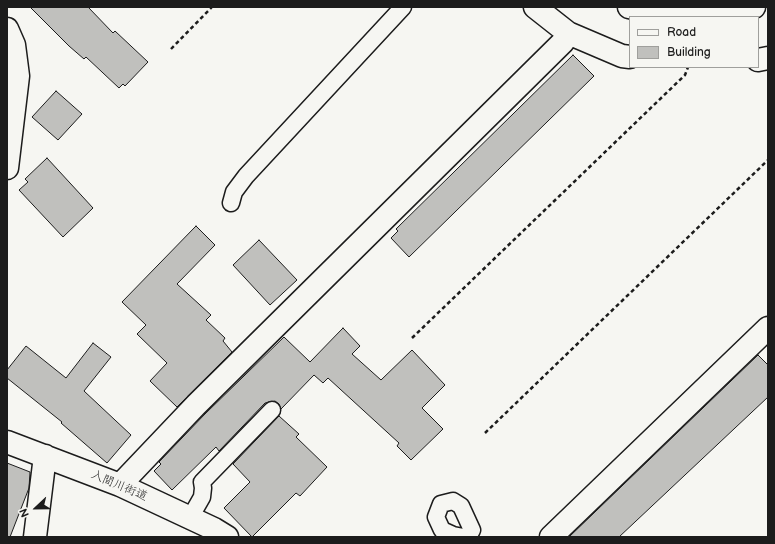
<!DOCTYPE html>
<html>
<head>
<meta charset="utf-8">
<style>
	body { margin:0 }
	#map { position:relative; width:775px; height:544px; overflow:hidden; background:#f6f6f2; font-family:"Balsamiq Sans",sans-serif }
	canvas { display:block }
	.frame { position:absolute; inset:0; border:8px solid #1c1c1c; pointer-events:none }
	.legend { position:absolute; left:629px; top:16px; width:130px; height:52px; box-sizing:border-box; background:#f6f6f2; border:1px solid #9f9f9c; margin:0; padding:5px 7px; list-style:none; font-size:12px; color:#1c1c1c }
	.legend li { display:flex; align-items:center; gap:8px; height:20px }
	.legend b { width:20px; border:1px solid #9f9f9c }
	.north { position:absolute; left:16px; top:488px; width:40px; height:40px; -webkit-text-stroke:3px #f6f6f2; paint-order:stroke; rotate:248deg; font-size:11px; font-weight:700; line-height:16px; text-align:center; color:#1c1c1c }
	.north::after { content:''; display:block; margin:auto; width:14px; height:18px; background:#1c1c1c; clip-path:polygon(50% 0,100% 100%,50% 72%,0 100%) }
</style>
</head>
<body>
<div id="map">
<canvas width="775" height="544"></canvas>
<div class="frame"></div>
<ul class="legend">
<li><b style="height:5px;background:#f6f6f2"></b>Road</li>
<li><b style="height:11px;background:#c0c0bd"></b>Building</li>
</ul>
<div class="north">N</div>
</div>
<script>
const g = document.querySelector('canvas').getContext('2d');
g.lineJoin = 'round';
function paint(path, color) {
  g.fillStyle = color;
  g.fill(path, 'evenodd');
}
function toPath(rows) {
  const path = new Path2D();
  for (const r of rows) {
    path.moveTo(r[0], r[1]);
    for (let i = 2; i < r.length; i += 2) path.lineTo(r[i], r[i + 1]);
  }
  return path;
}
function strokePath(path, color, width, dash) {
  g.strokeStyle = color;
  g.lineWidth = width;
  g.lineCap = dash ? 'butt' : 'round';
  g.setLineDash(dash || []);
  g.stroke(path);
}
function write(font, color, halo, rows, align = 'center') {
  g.font = font + ' "Balsamiq Sans","Klee One",sans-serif';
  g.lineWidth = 3;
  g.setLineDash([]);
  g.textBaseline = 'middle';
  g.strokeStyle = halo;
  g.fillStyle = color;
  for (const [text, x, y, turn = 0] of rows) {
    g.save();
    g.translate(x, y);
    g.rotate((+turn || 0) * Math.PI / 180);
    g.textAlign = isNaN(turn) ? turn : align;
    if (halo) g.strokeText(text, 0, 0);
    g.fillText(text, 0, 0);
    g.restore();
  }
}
const building = toPath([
	[30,7,88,7,113,33,115,31,148,62,125,86,123,84,119,88,86,57,84,59,69,46,30,7],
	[573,55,594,76,409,257,391,238,398,231,396,229,573,55],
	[56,91,82,114,58,140,32,117,56,91],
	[47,158,93,208,63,237,19,190,28,182,25,179,47,158],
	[196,226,215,245,177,284,211,315,206,320,225,338,223,341,232,352,177,407,150,381,167,363,137,334,146,325,122,302,196,226],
	[259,240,297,280,270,305,233,265,259,240],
	[343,328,360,346,352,354,381,380,412,350,445,385,422,408,443,429,411,460,397,446,399,443,328,378,323,383,314,375,281,409,279,404,275,401,265,403,219,451,216,447,172,490,154,471,161,464,159,462,205,414,284,337,310,362,343,328],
	[93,343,111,357,84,391,131,435,107,463,61,423,62,422,7,378,7,370,26,346,66,378,93,343],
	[758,355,768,365,768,397,619,537,569,537,758,355],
	[279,416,299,434,296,437,327,467,300,496,296,493,252,537,224,508,250,482,233,464,279,416],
	[7,463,30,472,29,488,10,537,7,537,7,463]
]);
paint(building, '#c0c0bd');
strokePath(building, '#1c1c1c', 1);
const service = toPath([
	[231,203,234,192,246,176,403,7],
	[190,518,202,497,203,488,202,482,272,410],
	[464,537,453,535,442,530,436,517,441,504,453,501,461,506,472,530,468,537]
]);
const minor = toPath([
	[535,7,568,33,622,56,630,57],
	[7,29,14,45,18,76,7,168],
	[758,60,768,58],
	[7,442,120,485,214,529,227,537],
	[120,485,196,405,563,42,568,33],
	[35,537,45,456],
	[551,537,768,328]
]);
const motorway = toPath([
	[629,7,652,12,682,16,716,14,754,7]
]);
strokePath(service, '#1c1c1c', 19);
strokePath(minor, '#1c1c1c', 25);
strokePath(motorway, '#1c1c1c', 25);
strokePath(toPath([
	[171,49,212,7],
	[412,338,685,75,688,67],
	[485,433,768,160]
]), '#1c1c1c', 2.5, [4, 3]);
strokePath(service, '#f6f6f2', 16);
strokePath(minor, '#f6f6f2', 22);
strokePath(motorway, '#f6f6f2', 22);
write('12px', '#1c1c1c', '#f6f6f2', [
	["入間川街道",119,486,23]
]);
</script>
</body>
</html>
